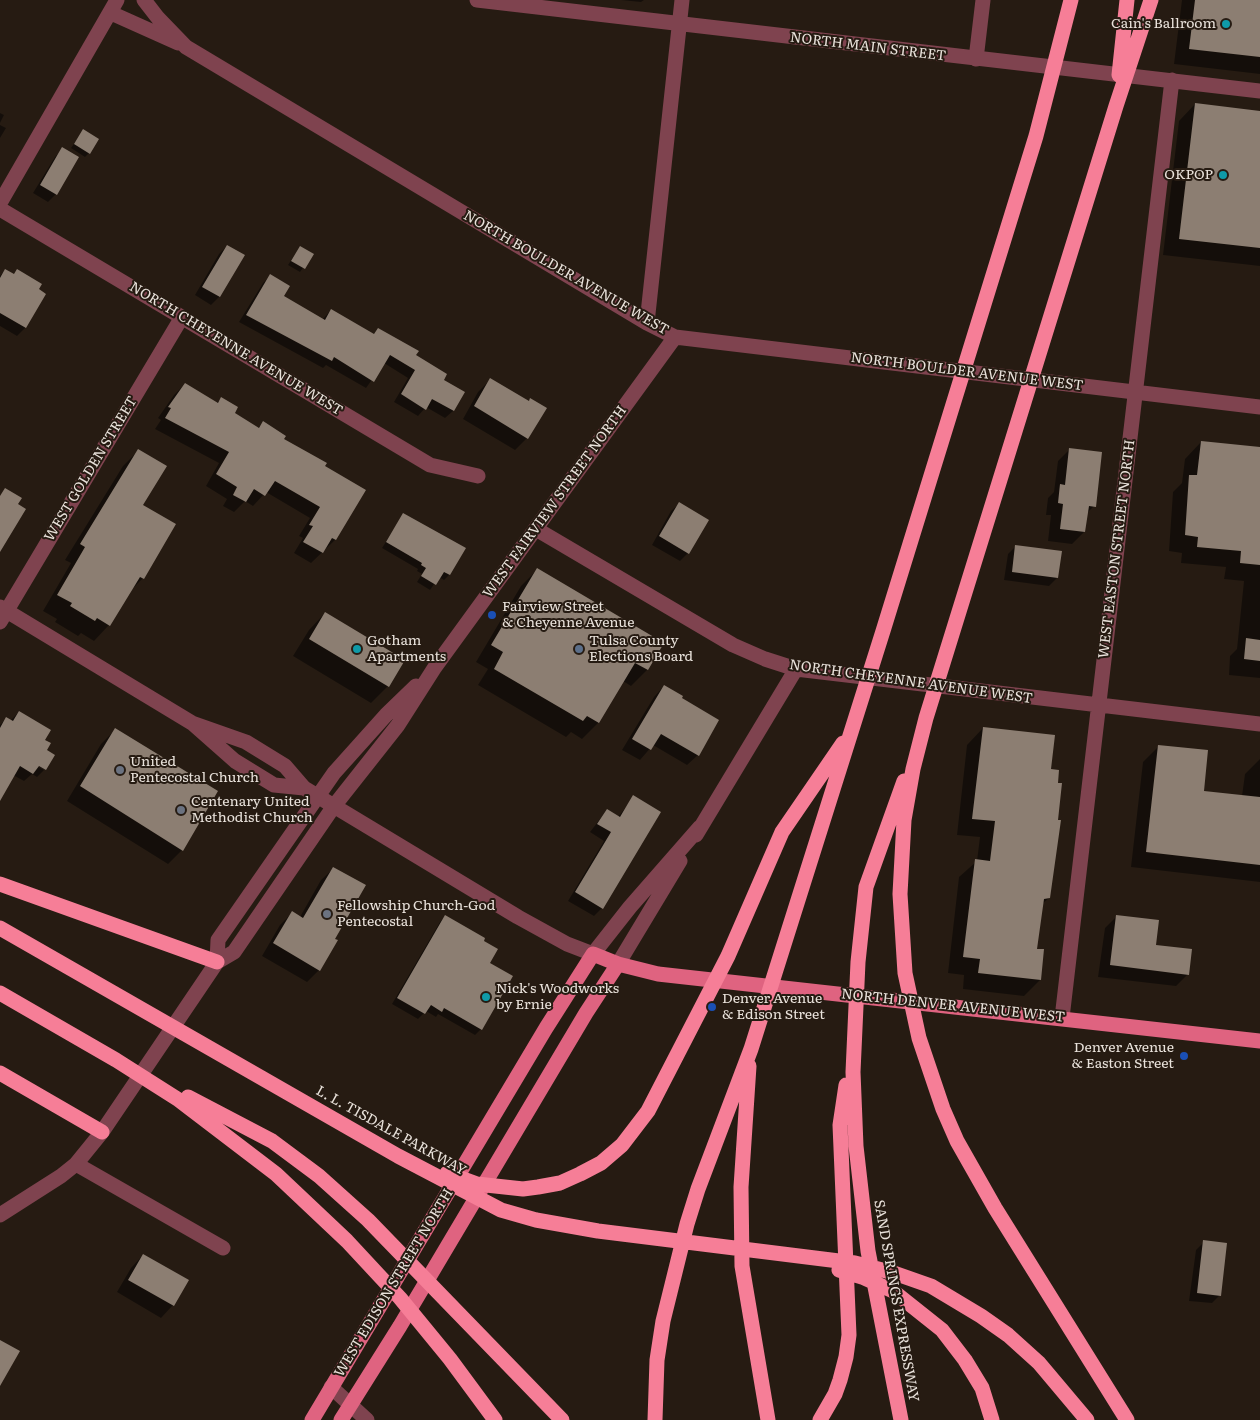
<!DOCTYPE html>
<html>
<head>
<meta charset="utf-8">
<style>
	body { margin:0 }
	canvas { display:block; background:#261b12 }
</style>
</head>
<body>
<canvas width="1260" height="1420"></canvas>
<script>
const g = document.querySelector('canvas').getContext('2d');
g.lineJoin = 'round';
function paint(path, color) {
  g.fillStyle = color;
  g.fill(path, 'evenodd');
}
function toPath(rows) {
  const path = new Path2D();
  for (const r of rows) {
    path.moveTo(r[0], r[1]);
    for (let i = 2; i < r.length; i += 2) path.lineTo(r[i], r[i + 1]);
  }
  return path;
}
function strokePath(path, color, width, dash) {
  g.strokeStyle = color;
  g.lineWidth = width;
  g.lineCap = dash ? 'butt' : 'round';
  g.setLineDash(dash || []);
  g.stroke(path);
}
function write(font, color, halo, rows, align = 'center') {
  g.font = font + ' Literata,serif';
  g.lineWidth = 4;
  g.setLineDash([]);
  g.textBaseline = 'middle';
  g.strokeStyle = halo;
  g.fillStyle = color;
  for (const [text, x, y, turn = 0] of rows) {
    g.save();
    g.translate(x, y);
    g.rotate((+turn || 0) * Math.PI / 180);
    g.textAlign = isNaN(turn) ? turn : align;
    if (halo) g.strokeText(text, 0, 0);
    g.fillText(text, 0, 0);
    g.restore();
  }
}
paint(toPath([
	[621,0,644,0,641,2],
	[1182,0,1260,0,1260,74,1174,64],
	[1195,104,1260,112,1260,266,1163,255,1179,121],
	[0,113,4,115,0,123],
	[0,125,6,128,0,138],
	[83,131,89,153,85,157,71,148],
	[63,149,56,194,48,202,33,193,55,157],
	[227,246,243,256,219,297,211,305,195,295,219,254],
	[300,247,312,255,300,272,288,265],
	[5,270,44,294,25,328,17,336,0,326,0,276],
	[270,276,282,297,322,320,331,310,373,335,378,329,442,381,463,393,453,411,445,418,426,407,418,416,394,402,408,378,384,363,366,388,326,365,323,368,239,322,263,283],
	[490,380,527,438,515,450,463,419,478,392],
	[185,384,217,403,221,399,233,413,258,428,263,423,282,440,364,491,335,540,311,563,294,553,303,538,299,536,310,518,266,492,253,506,245,501,234,512,223,506,227,499,206,486,219,463,155,429,161,420,158,418,174,395],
	[1201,442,1260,448,1260,678,1229,675,1230,656,1237,649,1244,581,1224,579,1226,567,1181,563,1182,553,1169,551,1173,492,1182,483,1185,459],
	[1070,449,1094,506,1086,514,1084,532,1072,544,1048,541,1051,515,1046,515,1048,498,1054,492,1058,461],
	[138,451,143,578,130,591,109,625,94,641,81,633,78,636,55,622,57,619,43,611,71,563,65,560,123,466],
	[679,504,688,553,680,561,652,545,671,511],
	[403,515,449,575,444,580,439,577,430,590,417,582,422,574,417,571,418,569,382,548],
	[1016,546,1057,578,1049,586,1004,580,1008,554],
	[537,570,662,644,647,670,631,686,623,681,598,723,582,739,571,732,566,737,478,685,488,669,476,662,521,586],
	[325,613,403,660,388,686,371,703,293,656,309,630],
	[664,686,698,755,687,765,653,745,640,760,622,750,654,697],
	[19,712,43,740,46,751,53,755,44,769,33,764,44,770,37,777,32,774,24,781,13,775,0,793,0,725,6,719,10,721],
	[983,728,1050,770,1049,898,1042,904,1035,950,1040,980,1024,996,963,989,964,975,948,973,959,877,977,861,980,837,957,835,967,745],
	[115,730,182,850,168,864,67,801,101,744],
	[1159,746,1202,792,1242,796,1245,774,1260,759,1260,882,1131,867,1143,762],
	[634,797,659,812,602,908,594,916,568,901,604,841,590,832,607,810,618,817],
	[334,868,333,939,319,970,307,982,262,956,280,925,292,913,300,917,321,880],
	[445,916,482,941,488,963,512,976,481,1029,475,1035,438,1014,436,1017,426,1011,418,1019,392,1004,440,922],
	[1117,916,1154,946,1188,974,1176,986,1098,977,1105,928],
	[1204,1242,1220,1295,1212,1303,1189,1301,1196,1250],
	[143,1255,173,1305,161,1318,117,1292,131,1268]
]), '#0007');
paint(toPath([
	[1195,0,1260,0,1260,57,1189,49],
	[1195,103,1260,111,1260,248,1179,239],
	[83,129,99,139,90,154,74,144],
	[62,147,79,157,57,195,40,185],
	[227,245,245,255,220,297,202,287],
	[300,246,314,254,305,269,291,261],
	[5,269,14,274,17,269,42,284,39,289,46,294,26,328,0,313,0,278],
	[270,274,290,286,284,296,325,320,331,309,374,334,378,328,419,351,416,355,447,374,444,380,465,392,454,411,432,399,426,410,401,394,415,370,390,355,374,382,334,357,332,361,246,315],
	[490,378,529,401,530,398,547,408,528,439,474,406],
	[185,383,218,403,221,397,238,407,235,413,259,428,263,421,286,436,284,439,327,463,325,466,366,490,336,540,332,538,323,553,303,542,313,526,309,525,320,507,275,481,265,496,254,489,246,502,233,495,237,487,216,474,229,452,165,418,171,408,168,407],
	[1201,441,1260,447,1260,565,1240,563,1241,551,1197,547,1198,537,1185,535,1189,475,1197,475],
	[1069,448,1102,452,1096,507,1089,506,1085,532,1060,529,1063,504,1058,503,1060,484,1065,485],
	[138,449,167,466,143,505,176,524,144,579,140,577,110,626,97,618,95,621,70,606,72,603,57,595,85,547,80,544],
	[5,488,22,498,18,504,26,509,0,552,0,496],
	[679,502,709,520,689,554,659,536],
	[403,513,466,548,450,575,444,572,436,585,421,576,426,568,421,565,422,563,386,542],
	[1015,545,1062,551,1058,578,1012,572],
	[537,568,664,643,648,670,635,663,599,723,587,716,583,721,494,669,503,652,491,645],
	[325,612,405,660,389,687,309,639],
	[1246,638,1260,640,1260,661,1244,659],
	[664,685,683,696,682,698,719,720,699,756,661,734,651,750,632,739],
	[19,711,51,730,45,740,51,743,47,750,55,755,46,770,39,766,33,774,20,766,0,801,0,728,6,717,13,721],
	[983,727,1055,735,1051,769,1059,770,1058,783,1062,783,1058,820,1061,820,1050,898,1044,899,1037,949,1044,949,1041,980,978,973,980,959,963,957,975,859,990,861,995,821,972,819],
	[115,728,218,791,183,851,80,786],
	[1158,745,1208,750,1204,791,1260,797,1260,865,1146,852],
	[633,795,661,812,603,909,575,892,611,832,597,824,607,809,620,817],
	[333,867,366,885,335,939,338,940,320,971,273,943,292,911,303,918],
	[445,915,485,938,484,941,498,949,490,963,513,976,482,1030,444,1008,442,1012,431,1005,425,1014,397,998],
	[1116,915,1159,920,1156,945,1192,949,1189,975,1110,965],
	[1203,1240,1227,1243,1221,1296,1197,1293],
	[143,1254,189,1280,174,1306,128,1280],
	[0,1340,20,1351,0,1386]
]), '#8c7e72');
strokePath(toPath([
	[144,0,158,18,186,47,647,323,675,337,1260,407],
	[477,0,1260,91],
	[111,13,178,43],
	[976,59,983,0],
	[0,203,117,0],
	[0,209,430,465,478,476],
	[647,323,682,0],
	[536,529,733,645,765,659,796,669,1260,724],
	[0,607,192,723,235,761,274,785,304,788],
	[0,622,182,317],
	[192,723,246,742,285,766,304,788,518,917,567,944,593,954,630,907,700,827],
	[696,835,796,669],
	[217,962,218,940,334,773,386,715,416,686],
	[618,964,680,861],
	[1062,1018,1172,80],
	[76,1164,223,1248],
	[0,1215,61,1176,76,1164,102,1132,217,962,234,952,334,806,398,725,435,667,675,337],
	[331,1387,367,1420]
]), '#7f434f', 15);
strokePath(toPath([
	[312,1420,546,1028,593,954,618,964,658,974,1260,1041],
	[341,1420,400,1326,586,1013,618,964]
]), '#df6380', 15);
strokePath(toPath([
	[1119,75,1127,0],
	[0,884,217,962],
	[0,928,398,1156,501,1210,536,1220,598,1231,855,1263,894,1273,931,1286,981,1316,1008,1335,1039,1363,1087,1420],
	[0,993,116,1060,179,1100,276,1174,347,1241,400,1298,450,1359,495,1420],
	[749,1066,741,1187,742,1266,768,1420],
	[0,1073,102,1132],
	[188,1097,272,1141,319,1176,368,1220,562,1420],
	[447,1173,477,1184,523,1189,538,1187,560,1183,580,1174,601,1163,622,1145,648,1111,728,956,782,832,843,743],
	[839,1270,862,1277,893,1291,942,1330,965,1360,982,1388,992,1420],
	[655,1420,657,1360,663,1321,687,1224,698,1189,751,1049,883,631,1036,136,1071,0],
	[820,1420,835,1394,840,1380,846,1357,849,1335,840,1125,846,1085],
	[901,1420,868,1251,856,1146,853,1072,858,962,866,887,904,781],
	[1127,1420,995,1208,957,1141,943,1109,919,1038,905,973,900,894,904,820,913,769,926,718,1116,106,1151,0]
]), '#f67e97', 15);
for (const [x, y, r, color] of [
	[1226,24,5,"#0f9aa8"],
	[1223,175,5,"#0f9aa8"],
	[492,615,5,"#1a4fb4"],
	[357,649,5,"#0f9aa8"],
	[579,649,5,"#5c6f8a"],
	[120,770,5,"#6b7280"],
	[181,810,5,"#6b7280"],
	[327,914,5,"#6b7280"],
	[486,997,5,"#0f9aa8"],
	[712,1007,5,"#1a4fb4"],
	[1184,1056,5,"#1a4fb4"]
]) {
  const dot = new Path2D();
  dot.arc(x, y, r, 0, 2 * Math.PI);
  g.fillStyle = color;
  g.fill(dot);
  strokePath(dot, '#261b12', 2);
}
write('14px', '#e9e2db', '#261b12', [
	["Cain's Ballroom",1216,24,"right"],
	["OKPOP",1213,175,"right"],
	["Fairview Street",502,607],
	["& Cheyenne Avenue",502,623],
	["Gotham",367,641],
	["Apartments",367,657],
	["Tulsa County",589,641],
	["Elections Board",589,657],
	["United",130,762],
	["Pentecostal Church",130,778],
	["Centenary United",191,802],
	["Methodist Church",191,818],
	["Fellowship Church-God",337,906],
	["Pentecostal",337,922],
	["Nick's Woodworks",496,989],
	["by Ernie",496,1005],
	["Denver Avenue",722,999],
	["& Edison Street",722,1015],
	["Denver Avenue",1174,1048,"right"],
	["& Easton Street",1174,1064,"right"]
], 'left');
write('14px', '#e9e2db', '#261b12', [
	["NORTH MAIN STREET",868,47,7],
	["NORTH BOULDER AVENUE WEST",566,273,30],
	["NORTH CHEYENNE AVENUE WEST",236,349,31],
	["NORTH BOULDER AVENUE WEST",967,372,7],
	["WEST GOLDEN STREET",91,469,-59],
	["WEST FAIRVIEW STREET NORTH",555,502,-54],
	["WEST EASTON STREET NORTH",1117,549,-83],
	["NORTH CHEYENNE AVENUE WEST",911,682,8],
	["NORTH DENVER AVENUE WEST",953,1006,6],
	["L. L. TISDALE PARKWAY",391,1131,29],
	["WEST EDISON STREET NORTH",394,1283,-59],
	["SAND SPRINGS EXPRESSWAY",896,1301,80]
]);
</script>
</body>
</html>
